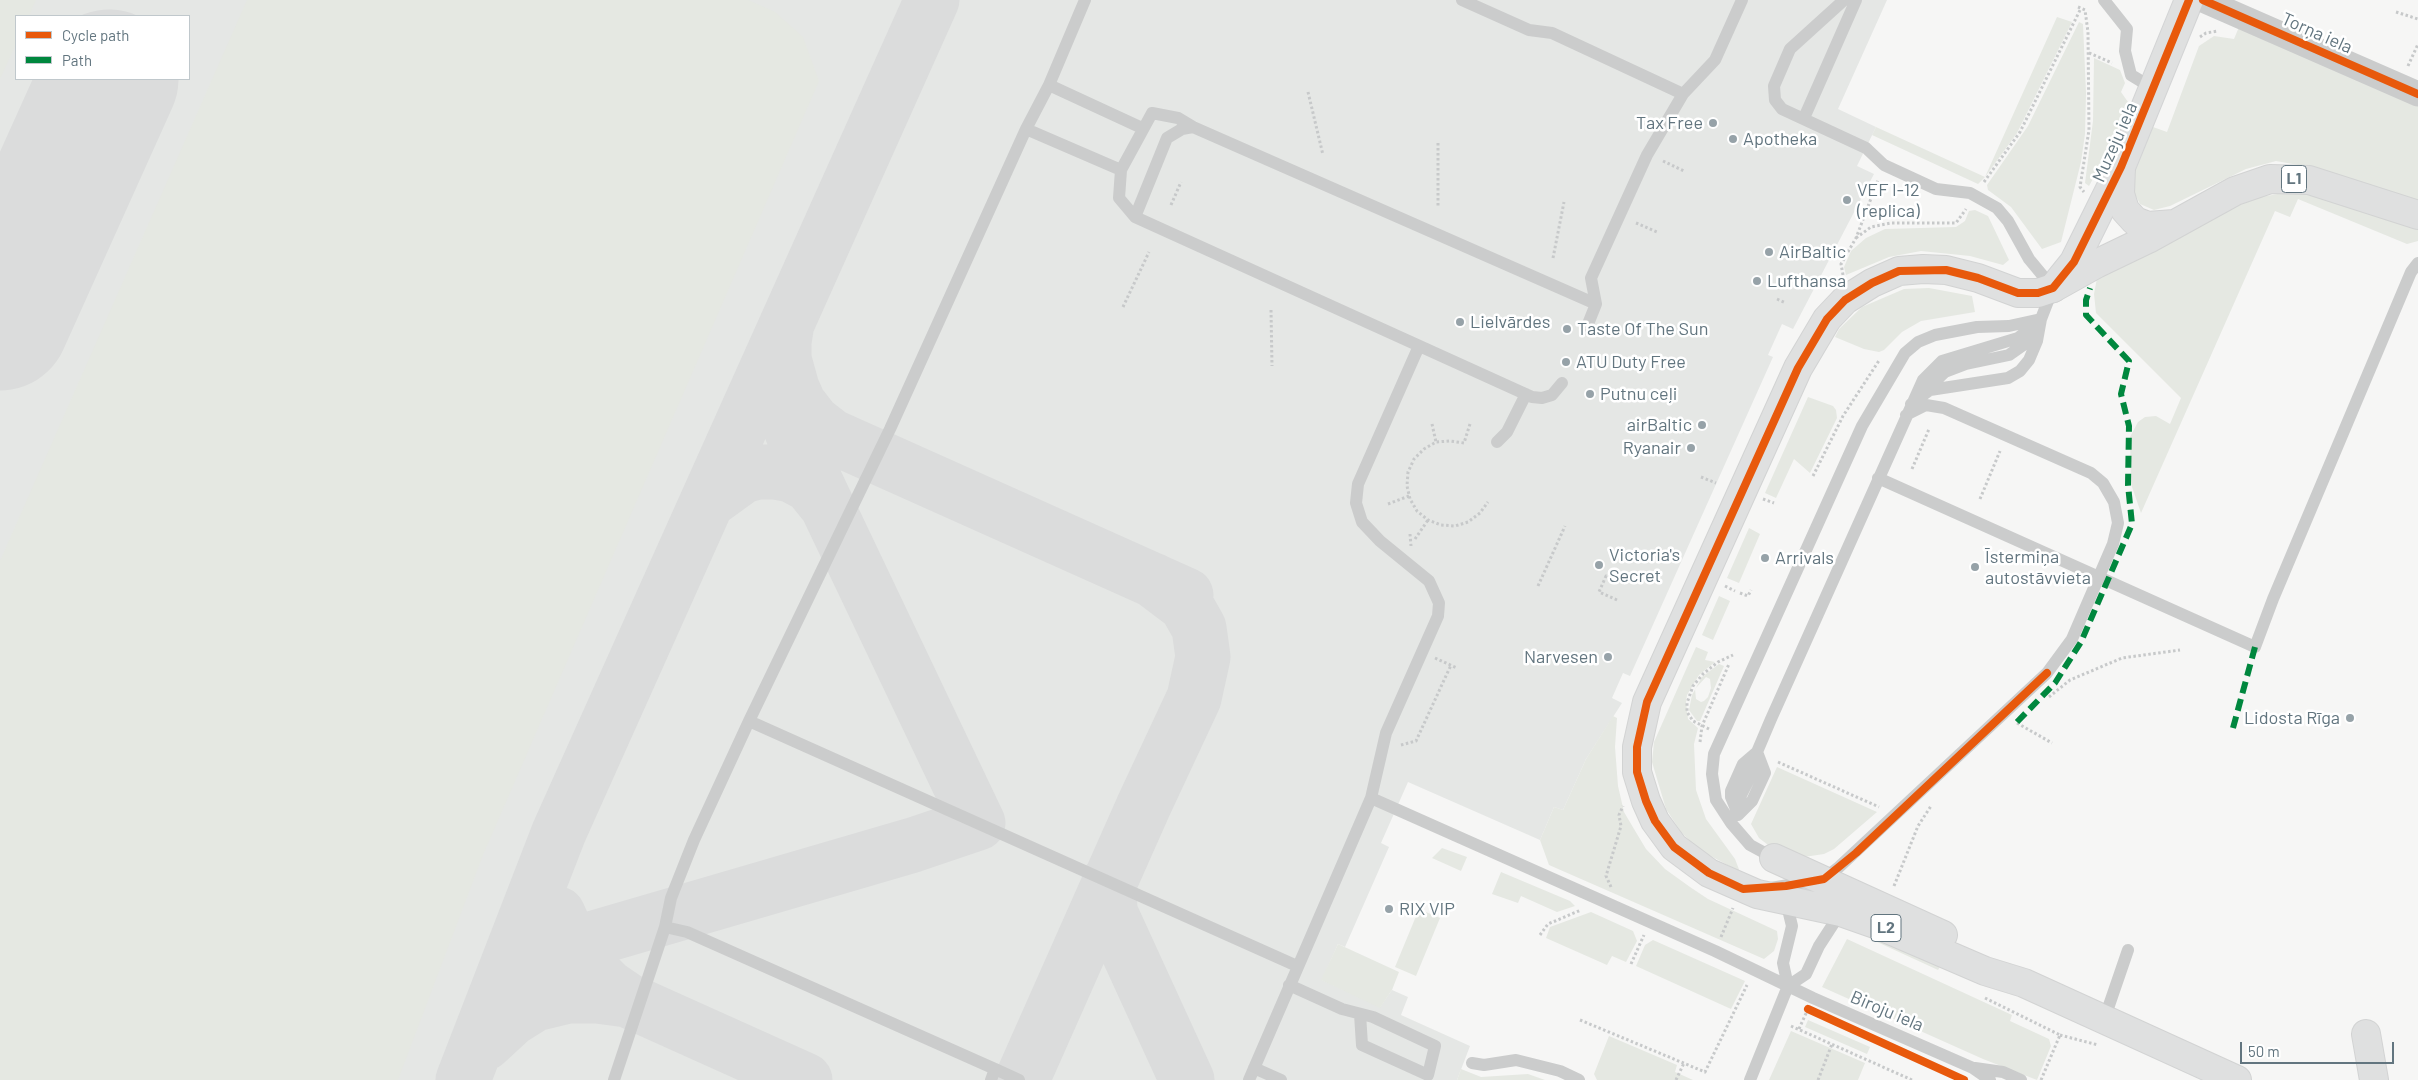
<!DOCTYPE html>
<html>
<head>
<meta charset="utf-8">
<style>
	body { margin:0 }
	#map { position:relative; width:2418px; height:1080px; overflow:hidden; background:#f6f6f5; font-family:Barlow,sans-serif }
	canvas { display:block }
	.legend { position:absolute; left:15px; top:15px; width:175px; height:65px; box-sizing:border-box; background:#fff; border:1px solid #c0c8cc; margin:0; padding:6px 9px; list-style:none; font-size:15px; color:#62757f }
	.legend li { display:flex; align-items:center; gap:10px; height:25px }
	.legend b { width:25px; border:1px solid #c0c8cc }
	.scale { position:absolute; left:2240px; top:1042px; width:154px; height:22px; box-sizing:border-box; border:2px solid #62757f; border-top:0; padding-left:6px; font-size:15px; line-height:18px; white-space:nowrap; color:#62757f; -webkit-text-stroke:4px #fff; paint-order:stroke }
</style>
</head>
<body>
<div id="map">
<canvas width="2418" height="1080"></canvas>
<ul class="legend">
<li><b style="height:6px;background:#e8590c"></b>Cycle path</li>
<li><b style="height:6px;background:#00873e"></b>Path</li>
</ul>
<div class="scale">50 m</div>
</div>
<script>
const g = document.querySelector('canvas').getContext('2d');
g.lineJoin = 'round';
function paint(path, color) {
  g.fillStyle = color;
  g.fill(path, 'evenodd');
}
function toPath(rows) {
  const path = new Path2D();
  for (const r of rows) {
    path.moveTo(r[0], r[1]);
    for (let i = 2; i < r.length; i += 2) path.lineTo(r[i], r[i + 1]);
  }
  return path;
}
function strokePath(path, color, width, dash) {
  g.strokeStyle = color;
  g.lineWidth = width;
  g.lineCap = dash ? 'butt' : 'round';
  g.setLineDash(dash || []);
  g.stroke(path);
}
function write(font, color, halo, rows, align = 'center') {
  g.font = font + ' Barlow,sans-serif';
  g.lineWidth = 5;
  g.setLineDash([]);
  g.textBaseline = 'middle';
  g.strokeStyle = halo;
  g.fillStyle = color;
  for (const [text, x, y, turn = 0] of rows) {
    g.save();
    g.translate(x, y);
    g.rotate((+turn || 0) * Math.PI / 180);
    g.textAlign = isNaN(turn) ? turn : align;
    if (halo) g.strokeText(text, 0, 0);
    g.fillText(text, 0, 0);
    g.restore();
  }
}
paint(toPath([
	[0,0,1887,0,1838,109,1876,127,1857,166,1874,174,1793,329,1782,324,1768,355,1773,357,1630,676,1623,673,1612,698,1622,703,1586,759,1563,810,1554,807,1540,840,1408,782,1381,843,1389,847,1345,947,1338,944,1322,980,1380,1007,1392,990,1408,997,1401,1015,1470,1046,1457,1080,0,1080],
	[16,16,189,16,189,79,16,79]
]), '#e5e7e5');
paint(toPath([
	[0,0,36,0,29,16,16,16,16,44,0,79],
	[247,0,748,0,775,12,803,37,819,81,483,855,398,1080,0,1080,0,561],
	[2057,17,2072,22,2017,133,1985,177,1978,184,1872,135,1876,127,1985,177],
	[2079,22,2083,24,2086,93,2085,134,2081,162,2061,242,2042,249,2011,207,1988,190,1987,185,2028,126],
	[2239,27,2418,106,2418,202,2352,183,2304,166,2276,161,2246,169,2170,206,2154,210,2140,204,2133,190,2135,170,2153,127,2167,132,2199,46,2214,36,2234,39],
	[2094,58,2120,70,2125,83,2121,92,2128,102,2111,146,2089,186,2085,183,2093,121],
	[2294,191,2316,195,2418,228,2418,241,2407,244,2298,199,2290,217,2275,211,2141,513,2131,484,2130,437,2138,422,2145,417,2156,416,2170,424,2181,398,2096,313,2094,294,2097,278,2250,199],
	[1975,210,1988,216,2009,260,2003,265,1970,256,1921,251,1889,257,1846,275,1844,267,1851,251,1866,238,1885,229,1956,227,1965,221,1969,211],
	[1929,288,1972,296,1975,312,1921,321,1902,332,1884,350,1879,352,1864,349,1835,337,1839,329,1862,307,1904,289],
	[1808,397,1833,406,1836,410,1837,418,1810,473,1794,459,1776,498,1765,493],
	[1749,528,1760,534,1739,583,1727,578],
	[1719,596,1730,601,1713,640,1702,635],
	[1696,647,1708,652,1705,660,1715,662,1699,675,1687,695,1686,702,1688,719,1698,728,1694,744,1696,790,1706,819,1735,859,1740,872,1698,849,1681,832,1666,809,1652,762,1654,742],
	[1719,664,1724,666,1700,721,1697,721,1689,710,1692,695,1702,677],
	[1706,677,1710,679,1711,688,1708,697,1704,701,1701,702,1696,699,1695,689],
	[1613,716,1617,718,1615,747,1618,786,1624,812,1634,829,1646,849,1665,869,1690,887,1708,899,1777,931,1778,939,1774,951,1764,959,1549,865,1540,840,1554,807,1563,810,1586,759],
	[1777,767,1877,812,1834,849,1824,854,1804,857,1772,848,1759,838,1751,824],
	[1442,848,1467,857,1461,871,1432,858],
	[1501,872,1570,901,1575,906,1557,912,1521,896,1518,903,1492,894],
	[1419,909,1440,918,1416,976,1395,967],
	[1591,912,1633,931,1637,941,1626,962,1612,956,1607,965,1546,938,1550,927],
	[1880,931,1940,967,1938,970,1875,941],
	[1847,939,2012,1015,2010,1021,2049,1039,2051,1046,2037,1080,1983,1059,1822,987],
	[1653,940,1745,981,1731,1009,1636,966,1645,945],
	[1338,944,1399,972,1392,990,1380,1008,1321,980],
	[1808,1020,1870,1047,1867,1054,1805,1027],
	[1791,1031,1865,1063,1858,1080,1769,1080],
	[1609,1036,1677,1065,1675,1072,1693,1080,1597,1080,1594,1074],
	[1461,1069,1481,1077,1528,1074,1545,1080,1457,1080]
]), '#e5e8e2');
strokePath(toPath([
	[787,323,784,342,784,359,792,388,799,404,813,422,831,436,1186,595],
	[707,502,743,476,758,472,775,472,791,475,810,485,827,506,792,432],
	[1109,881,1110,912,1187,1080],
	[558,914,572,945,581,960,608,987,627,1000,805,1080],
	[497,1000,522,972,557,949,913,845,978,823,827,506],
	[485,1043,511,1019,535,1004,568,996,597,996,627,1000],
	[463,1080,559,832,932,0],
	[1022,1080,1144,805,1194,698,1203,657,1199,628,1186,605,1153,580]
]), '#dbdcdc', 55);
strokePath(toPath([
	[0,321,109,79]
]), '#dbdcdc', 139);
const secondary = toPath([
	[2053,288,2074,262,2121,167,2189,0]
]);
const primary = toPath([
	[2121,167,2120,194,2125,210,2135,221,2148,226,2174,224],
	[1774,858,1943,935],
	[2366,1034,2374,1080],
	[2237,1080,2024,983,1985,971,1878,925,1841,912,1757,894,1709,873,1674,847,1655,821,1646,801,1637,772,1637,747,1647,702,1798,368,1827,319,1845,300,1872,283,1899,271,1923,269,1946,270,1978,278,2018,293,2038,293,2053,288,2096,264,2148,239,2235,191,2270,179,2309,180,2418,215]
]);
strokePath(secondary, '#d3d4d5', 30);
strokePath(primary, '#d2d3d3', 30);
strokePath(toPath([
	[2078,7,2085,10,2088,32,2089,130,2080,187,2084,192],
	[2396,12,2418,19],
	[2200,37,2206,33,2218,31],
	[2089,53,2112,63],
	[2408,66,2418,44],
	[1308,92,1323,155],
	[1438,143,1438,207],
	[1663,161,1684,171],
	[1984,182,2020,132,2081,8],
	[1171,205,1181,182],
	[1636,223,1657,232],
	[1856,238,1871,227,1891,223,1956,223,1966,209],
	[1553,258,1564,202],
	[1843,275,1841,264,1856,238,1878,180],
	[1777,299,1786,303],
	[1123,307,1149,252],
	[1271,310,1272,366],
	[1432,424,1436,442],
	[1470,424,1464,443,1450,441,1436,442,1424,449,1414,459,1408,472,1407,486,1410,499,1417,511,1428,520,1441,525,1455,526,1468,522,1480,513,1488,502],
	[1912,469,1929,429],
	[1813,476,1843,416,1880,359],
	[1701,477,1716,483],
	[1763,499,1774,503],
	[1980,499,2000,451],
	[1388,504,1409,496],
	[1410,534,1411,546],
	[1415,539,1428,520],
	[1538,586,1565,526],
	[1725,586,1735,591],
	[1740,593,1748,596,1751,590],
	[1617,600,1599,592,1606,576,1624,583],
	[1435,658,1457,668],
	[2049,697,2070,680,2122,658,2180,650],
	[2017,723,2052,743],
	[1709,729,1693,721,1687,712,1687,703,1693,686,1703,674,1718,662,1733,655],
	[1700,742,1702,726,1729,664],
	[1401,745,1416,741,1451,665],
	[1778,762,1879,807],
	[1894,886,1918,826,1931,806],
	[1611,887,1606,876,1621,826,1619,815,1623,806],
	[1540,935,1548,924,1581,910],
	[1721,937,1733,908],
	[1631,964,1644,935],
	[1985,998,2060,1035,2041,1080],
	[1580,1020,1705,1072,1747,985],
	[1791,1026,1912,1080],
	[1799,1029,1807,1011],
	[2060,1035,2098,1045],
	[1676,1080,1684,1063],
	[1818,1080,1832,1044]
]), '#c7c9ca', 3, [2.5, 2.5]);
strokePath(toPath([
	[1462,0,1529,30,1552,33,1683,94],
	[1844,0,1790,49,1774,86,1775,100,1782,109,1866,148,1884,165,1936,189,1970,193,1997,208,2008,221,2029,259,2053,288,2041,319,2037,341,2029,360,2020,371,2008,378,1930,390,1911,404],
	[2104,0,2127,29,2125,51,2131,75,2154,89],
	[1049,85,1142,128],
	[1804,118,1856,0],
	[1026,129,1121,170],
	[1135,217,1167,138,1182,129,1193,127],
	[1586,329,1596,304,1591,278,1647,155,1683,94,1715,60,1742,0],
	[1562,383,1552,395,1542,398,1532,397,1135,217,1119,198,1121,170,1152,113,1178,118,1193,127,1596,304],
	[1926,390,1945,372,1966,364,2009,355,2026,343,2032,334],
	[1497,442,1507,432,1526,394],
	[1878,478,2255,647,2273,599,2411,272,2418,263],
	[749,721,1297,966],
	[1371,798,1715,951,1813,998,1973,1068,1990,1080],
	[1738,814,1731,797,1731,791,1743,764,1757,752],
	[1738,815,1741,795,1754,769,1757,752,1771,719,1923,380,1942,361,2018,338,2040,321],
	[1738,815,1752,801,1765,773,1757,752],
	[1774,858,1750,845,1731,823,1716,800,1712,774,1714,754,1862,426,1905,353,1918,342,1935,335,1977,327,2009,326,2041,319],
	[1771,888,1824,879,1839,867,2047,673,2072,639,2113,544,2118,523,2114,502,2103,483,2091,473,1944,408,1926,405,1906,415],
	[1786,901,1792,926,1783,963,1788,986],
	[665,927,671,898,694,840,749,721,890,429,1026,129,1049,85,1085,0],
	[1289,985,1342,1009,1373,1017,1435,1046,1428,1075,1362,1045,1360,1014],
	[2104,1020,2128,950],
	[1472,1063,1484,1065,1516,1060,1560,1071,1579,1080],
	[1254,1068,1281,1080],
	[1975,1068,2003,1072,2021,1080],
	[614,1080,665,927,687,932,995,1069],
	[991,1080,995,1069,1019,1080],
	[1249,1080,1371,798,1386,733,1438,616,1439,603,1429,581,1380,541,1362,522,1356,503,1358,484,1419,346],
	[1750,1080,1788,986,1806,974,1819,946,1841,912]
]), '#cbcccc', 12);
strokePath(toPath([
	[2203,0,2418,94]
]), '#cbcccc', 25);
strokePath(secondary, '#dfe0e0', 28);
strokePath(primary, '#dfe0e0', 28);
strokePath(toPath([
	[2017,722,2055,683,2081,642,2132,524,2128,485,2129,426,2121,394,2129,361,2086,315,2086,300,2090,288],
	[2233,728,2255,647]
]), '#00873e', 6, [12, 6]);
strokePath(toPath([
	[2203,0,2418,94],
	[2047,673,1856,853,1824,879,1786,886,1743,889,1709,873,1674,847,1655,821,1646,801,1637,772,1637,747,1647,702,1798,368,1827,319,1845,300,1872,283,1899,271,1946,270,1978,278,2018,293,2038,293,2053,288,2074,262,2121,167,2189,0],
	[1808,1009,1964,1080]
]), '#e8590c', 8);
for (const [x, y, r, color] of [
	[1713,123,5,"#96a2a8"],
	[1733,139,5,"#96a2a8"],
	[1847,200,5,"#96a2a8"],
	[1769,252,5,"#96a2a8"],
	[1757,281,5,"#96a2a8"],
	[1460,322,5,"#96a2a8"],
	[1567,329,5,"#96a2a8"],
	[1566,362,5,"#96a2a8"],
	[1590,394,5,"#96a2a8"],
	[1702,425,5,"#96a2a8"],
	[1691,448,5,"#96a2a8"],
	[1765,558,5,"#96a2a8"],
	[1599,565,5,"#96a2a8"],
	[1975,567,5,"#96a2a8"],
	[1608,657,5,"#96a2a8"],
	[2350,718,5,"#96a2a8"],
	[1389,909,5,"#96a2a8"]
]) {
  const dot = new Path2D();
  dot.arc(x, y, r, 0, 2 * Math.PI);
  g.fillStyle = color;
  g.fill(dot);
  strokePath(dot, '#fff', 2);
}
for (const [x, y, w] of [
	[2294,179,25],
	[1886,928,30]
]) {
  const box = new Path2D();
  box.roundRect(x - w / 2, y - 13.5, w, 27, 4);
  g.fillStyle = '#fff';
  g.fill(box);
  strokePath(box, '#62757f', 1);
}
write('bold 16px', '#62757f', null, [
	["L1",2294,179],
	["L2",1886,928]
]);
write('18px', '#62757f', '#fff', [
	["Torņa iela",2317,33,24],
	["Muzeju iela",2115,142,-66],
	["Biroju iela",1887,1011,23]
]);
write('18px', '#62757f', '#fff', [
	["Tax Free",1703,123,"right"],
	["Apotheka",1743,139],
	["VEF I-12",1857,190],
	["(replica)",1857,211],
	["AirBaltic",1779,252],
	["Lufthansa",1767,281],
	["Lielvārdes",1470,322],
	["Taste Of The Sun",1577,329],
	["ATU Duty Free",1576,362],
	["Putnu ceļi",1600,394],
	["airBaltic",1692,425,"right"],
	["Ryanair",1681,448,"right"],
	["Victoria's",1609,555],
	["Secret",1609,576],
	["Īstermiņa",1985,557],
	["autostāvvieta",1985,578],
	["Arrivals",1775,558],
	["Narvesen",1598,657,"right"],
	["Lidosta Rīga",2340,718,"right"],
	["RIX VIP",1399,909]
], 'left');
</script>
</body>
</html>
